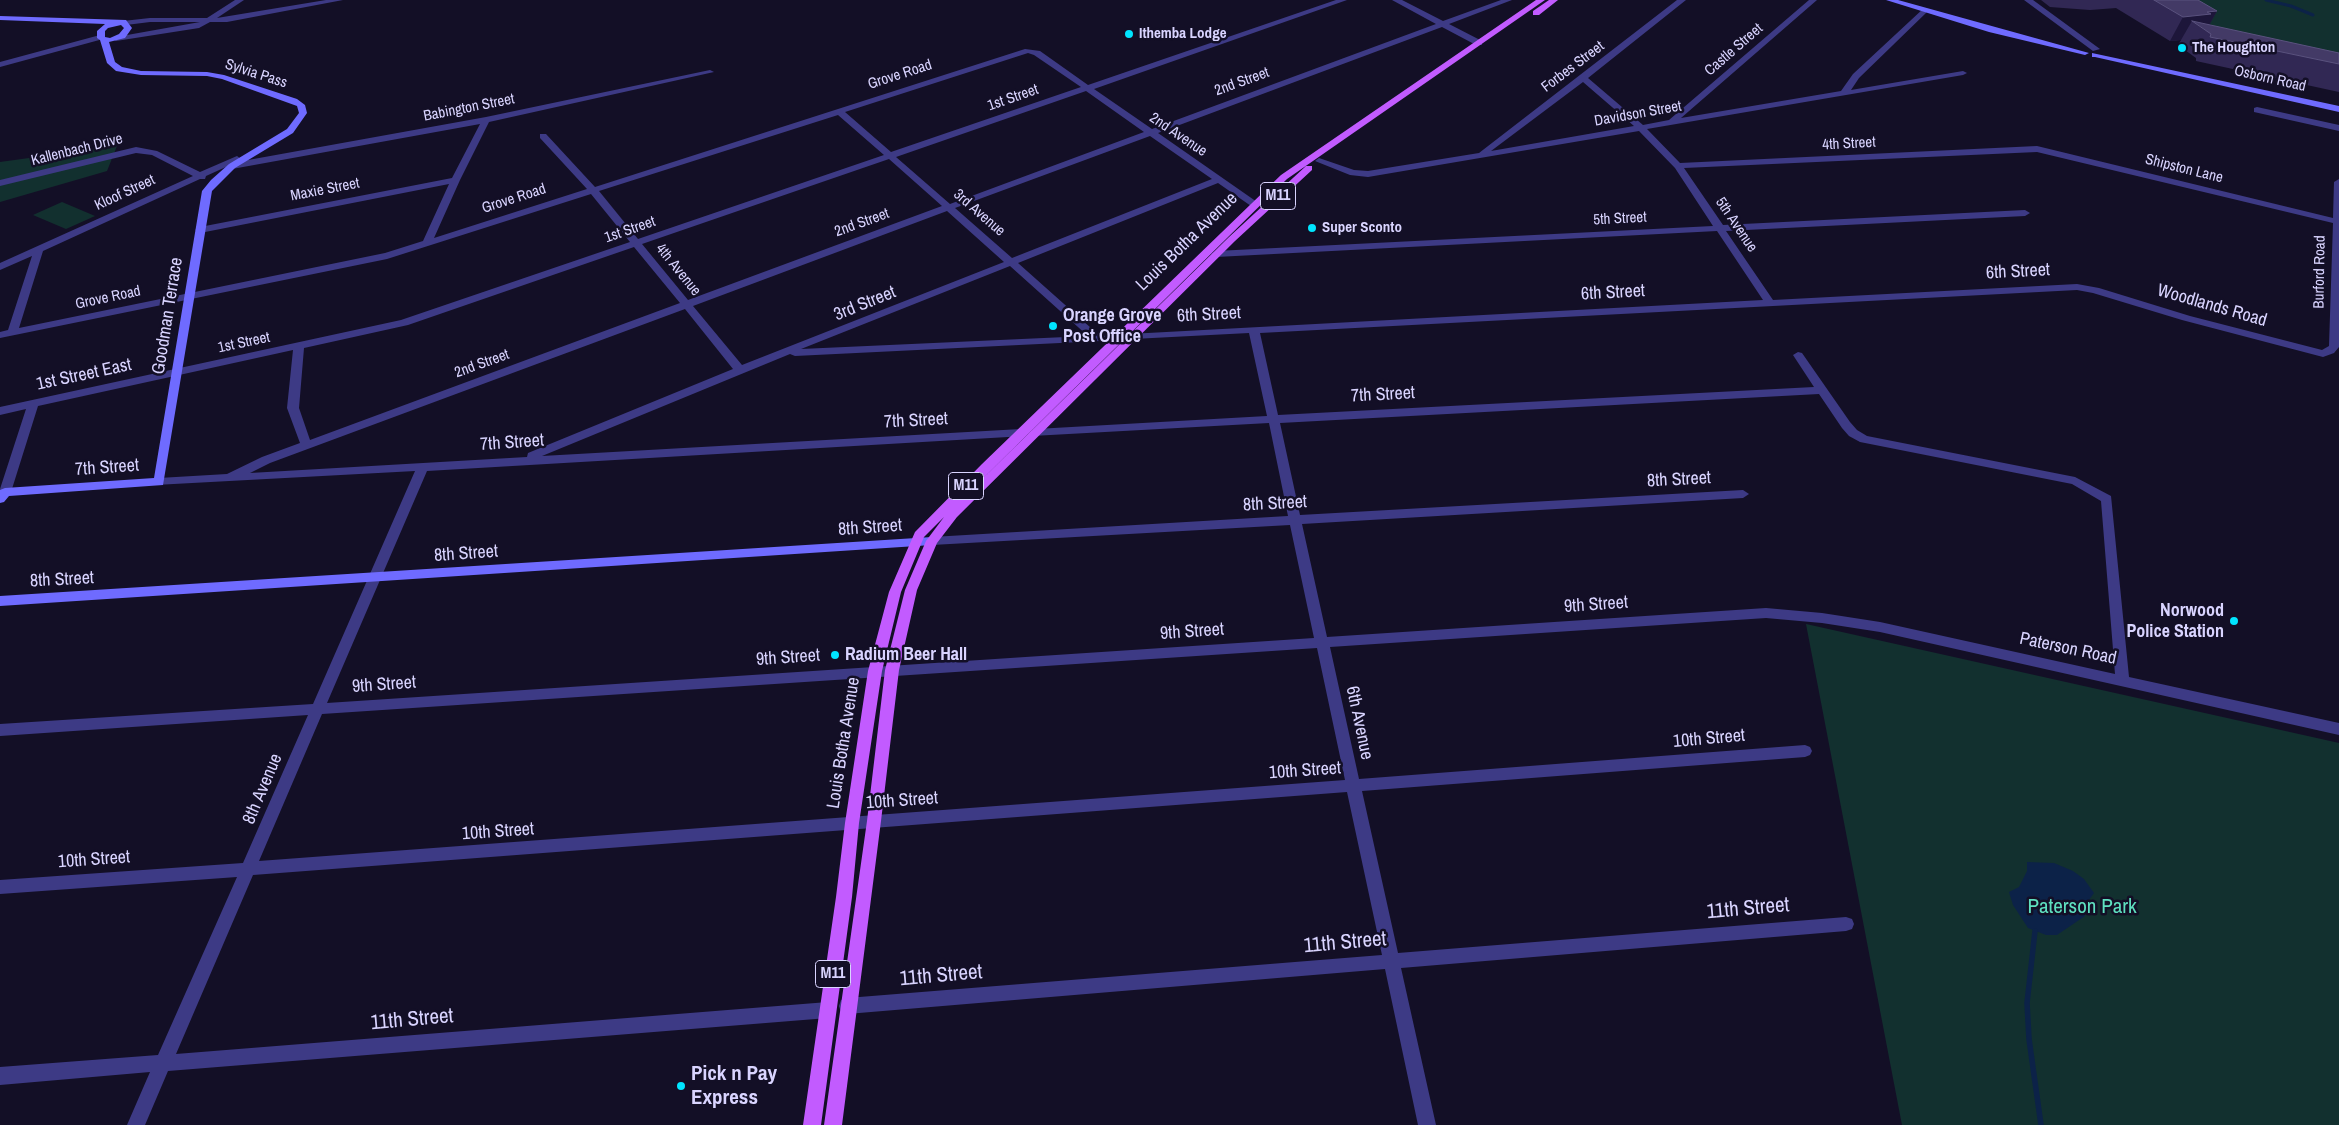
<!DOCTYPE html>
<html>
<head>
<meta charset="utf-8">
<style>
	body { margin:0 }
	canvas { display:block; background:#130f26 }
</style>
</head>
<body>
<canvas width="2339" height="1125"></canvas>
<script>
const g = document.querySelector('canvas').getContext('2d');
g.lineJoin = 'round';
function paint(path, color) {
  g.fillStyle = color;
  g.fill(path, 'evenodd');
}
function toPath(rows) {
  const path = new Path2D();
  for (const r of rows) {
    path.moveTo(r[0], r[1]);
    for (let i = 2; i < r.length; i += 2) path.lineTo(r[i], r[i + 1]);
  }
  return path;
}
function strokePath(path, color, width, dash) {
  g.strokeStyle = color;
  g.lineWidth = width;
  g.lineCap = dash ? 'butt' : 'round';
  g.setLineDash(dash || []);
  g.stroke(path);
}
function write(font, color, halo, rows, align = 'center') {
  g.font = font + ' "Archivo Narrow",sans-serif';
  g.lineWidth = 5;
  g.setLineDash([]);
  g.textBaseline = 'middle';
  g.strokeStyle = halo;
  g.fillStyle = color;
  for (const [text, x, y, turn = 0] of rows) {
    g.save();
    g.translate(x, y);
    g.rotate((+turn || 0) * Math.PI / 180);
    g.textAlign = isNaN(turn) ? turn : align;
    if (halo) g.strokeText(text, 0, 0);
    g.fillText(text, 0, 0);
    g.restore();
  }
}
paint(toPath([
	[2172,0,2339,0,2339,73,2219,30],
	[117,146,107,171,0,202,0,162],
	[62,202,95,216,66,229,33,215],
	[1806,624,2339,743,2339,1125,1902,1125]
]), '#12302f');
paint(toPath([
	[2027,862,2054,863,2073,871,2084,879,2094,893,2084,907,2085,916,2057,935,2046,935,2028,928,2013,905,2009,892,2019,887,2027,871]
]), '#0c2248');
strokePath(toPath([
	[2266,0,2291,6,2313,15]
]), '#0c2248', 3);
strokePath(toPath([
	[2035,931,2027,1003,2029,1039,2041,1125]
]), '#0c2248', 5.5);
paint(toPath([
	[235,0,244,0,217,18,326,0,343,0,227,22,210,22,199,28,116,41,112,39,116,37,200,22,150,22,126,25,122,23,123,21,150,18,207,18,235,0],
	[1336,0,1347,0,1094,89,1152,129,1436,24,1392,0,1402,0,1443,21,1501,0,1512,0,1449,24,1482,41,1482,45,1476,45,1442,27,1158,133,1257,202,1257,206,1251,206,1218,183,1018,263,1100,336,1117,335,1121,336,1121,340,795,356,790,354,542,456,1021,429,1027,433,1025,436,427,471,327,703,1314,638,1290,525,932,545,926,541,932,537,1288,516,1269,423,1032,436,1030,433,1036,429,1267,416,1249,333,1133,339,1128,336,1129,334,1763,300,1717,231,1216,257,1211,254,1216,251,1713,226,1675,168,1639,131,1368,177,1350,175,1315,161,1319,158,1354,170,1368,171,1479,153,1677,0,1686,0,1588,78,1643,125,1669,120,1809,0,1817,0,1681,118,1841,91,1853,74,1924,8,1928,10,1927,12,1859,78,1851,90,1963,71,1967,73,1963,75,1647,129,1680,163,2037,146,2333,218,2334,182,2339,179,2339,347,2334,353,2323,357,2182,320,2093,293,2077,290,1260,333,1278,415,1814,387,1793,355,1798,352,1802,353,1850,422,1857,430,1867,436,2075,477,2111,496,2129,677,2339,723,2339,735,1880,632,1822,623,1766,618,1330,647,1359,779,1805,745,1810,747,1812,751,1810,755,1805,757,1362,791,1398,953,1846,917,1852,919,1854,924,1852,929,1846,931,1401,968,1436,1125,1418,1125,1385,969,847,1014,841,1012,839,1006,841,1000,847,998,1382,955,1347,792,253,875,176,1054,828,1002,834,1004,836,1010,834,1016,828,1018,168,1071,145,1125,127,1125,150,1072,0,1085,0,1067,158,1055,237,877,0,894,0,880,243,863,308,715,0,736,0,724,313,704,415,471,155,485,153,482,155,479,159,478,227,474,262,457,300,443,287,408,293,350,38,406,11,492,5,496,1,495,0,489,26,409,0,415,0,407,401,320,630,242,591,194,387,259,0,338,0,332,8,330,32,256,0,270,0,263,193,176,152,155,136,153,0,186,0,180,136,147,157,151,200,172,237,156,241,159,237,162,486,117,710,70,714,72,489,122,460,180,434,238,587,189,540,138,540,134,546,134,595,187,1025,49,1040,51,1088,85,1336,0],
	[1028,53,1034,55,1081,87,891,152,845,112,1028,53],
	[1583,82,1634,126,1491,151,1583,82],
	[1086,91,1144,132,950,204,896,157,1086,91],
	[838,115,884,155,638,239,599,191,838,115],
	[480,124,452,178,200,227,195,230,200,233,449,184,423,241,385,253,19,328,43,251,200,179,205,179,206,176,228,166,232,169,480,124],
	[1150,136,1212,179,1012,258,955,208,1150,136],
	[2037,152,2333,223,2329,346,2322,350,2190,316,2099,288,2077,284,1773,300,1726,231,2025,216,2030,213,2025,210,1723,225,1684,168,2037,152],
	[889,159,942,206,688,300,642,244,889,159],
	[947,211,1004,262,742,365,693,306,947,211],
	[634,247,680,303,310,440,299,408,304,348,408,325,634,247],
	[1010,266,1088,336,801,349,1010,266],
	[685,309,733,369,528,453,527,457,250,473,270,463,685,309],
	[1819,394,1842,428,1849,436,1860,442,2072,484,2101,501,2115,674,1880,622,1822,613,1766,608,1327,637,1302,524,1743,498,1749,494,1743,490,1300,515,1280,423,1819,394],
	[1317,648,1345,780,259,861,322,714,1317,648],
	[2024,0,2033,0,2100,49,2093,51,2024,0],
	[100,35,104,37,103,39,0,67,0,62,100,35],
	[2257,107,2339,125,2339,131,2254,112,2254,108,2257,107]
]), '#3d3a85');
paint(toPath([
	[1886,0,1898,0,2089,53,2085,55,1989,32,1886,0],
	[0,16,126,20,132,28,125,38,109,42,115,62,122,67,141,71,207,72,224,75,297,99,305,105,307,113,293,133,235,168,212,191,163,485,9,496,4,502,0,503,0,490,5,488,154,478,202,191,211,180,229,164,287,129,299,113,297,106,222,79,207,76,141,75,116,71,107,63,100,40,97,38,97,31,105,24,0,20,0,16],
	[121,25,124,28,119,34,110,38,105,37,105,31,108,28,121,25],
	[2092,53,2339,106,2339,112,2095,57,2092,57,2092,53],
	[932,537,938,541,932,545,0,606,0,596,932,537]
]), '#6f6bff');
paint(toPath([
	[1536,0,1545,0,1287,179,964,497,1229,237,1306,166,1312,166,1312,170,1235,241,957,517,937,543,917,590,899,670,881,821,842,1125,824,1125,867,821,885,670,905,590,926,541,944,517,924,537,901,592,882,671,859,823,852,897,821,1125,803,1125,836,897,845,823,868,671,889,592,915,532,982,464,1281,175,1536,0],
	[1549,0,1558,0,1539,15,1533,15,1533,11,1549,0]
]), '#c25bff');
paint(toPath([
	[2041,0,2198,0,2217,11,2209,25,2339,53,2339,92,2196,61,2196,58,2178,45,2181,40,2170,41,2116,8,2090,10,2050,7]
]), '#312854');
paint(toPath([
	[2217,11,2206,31,2192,21,2181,40,2170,41,2183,17,2207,12]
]), '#1d163a');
const building = toPath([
	[2154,0,2198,0,2217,11,2207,12,2211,14,2183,17,2154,0],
	[2192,21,2339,53,2339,64,2210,37,2211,34,2192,21]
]);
paint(building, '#433a66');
strokePath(building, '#5a527e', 1);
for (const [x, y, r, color] of [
	[1129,34,5,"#00e5ff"],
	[2182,48,5,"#00e5ff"],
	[1312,228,5,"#00e5ff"],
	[1053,326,5,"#00e5ff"],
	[2234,621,5,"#00e5ff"],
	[835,655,5,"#00e5ff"],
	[681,1086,5,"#00e5ff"]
]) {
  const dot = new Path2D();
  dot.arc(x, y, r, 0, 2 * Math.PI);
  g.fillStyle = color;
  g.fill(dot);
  strokePath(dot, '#130f26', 2);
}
write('bold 15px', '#d9d4ff', '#130f26', [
	["Ithemba Lodge",1139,34],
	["The Houghton",2192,48],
	["Super Sconto",1322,228]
], 'left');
write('15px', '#d9d4ff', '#130f26', [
	["Castle Street",1734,50,-41],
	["Forbes Street",1573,67,-37],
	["Sylvia Pass",256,74,18],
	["Grove Road",900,75,-18],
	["Osborn Road",2270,79,13],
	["2nd Street",1242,82,-20],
	["1st Street",1013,98,-19],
	["Babington Street",469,108,-11],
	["Davidson Street",1638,114,-10],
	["2nd Avenue",1178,135,34],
	["4th Street",1849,144,-3],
	["Kallenbach Drive",77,150,-14],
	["Shipston Lane",2184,169,14],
	["Maxie Street",325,190,-11],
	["Kloof Street",125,193,-25],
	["Grove Road",514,199,-18],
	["3rd Avenue",979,213,41],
	["5th Street",1620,219,-3],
	["2nd Street",862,223,-20],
	["5th Avenue",1736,225,56],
	["1st Street",630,230,-19],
	["4th Avenue",678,270,51],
	["Burford Road",2320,272,-89],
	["Grove Road",108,298,-12],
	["1st Street",244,343,-12],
	["2nd Street",482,364,-20]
]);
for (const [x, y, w] of [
	[1278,196,35],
	[966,486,35],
	[833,974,35]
]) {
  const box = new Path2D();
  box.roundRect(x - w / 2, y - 13.5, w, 27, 4);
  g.fillStyle = '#130f26';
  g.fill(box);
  strokePath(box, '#d9d4ff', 1);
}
write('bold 16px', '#d9d4ff', null, [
	["M11",1278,196],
	["M11",966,486],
	["M11",833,974]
]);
write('18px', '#d9d4ff', '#130f26', [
	["Louis Botha Avenue",1187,242,-44],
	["6th Street",2018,272,-3],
	["6th Street",1613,293,-3],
	["3rd Street",865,304,-22],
	["Woodlands Road",2212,306,16],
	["6th Street",1209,315,-3],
	["Goodman Terrace",168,316,-81],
	["1st Street East",84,375,-12],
	["7th Street",1383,395,-3],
	["7th Street",916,421,-3],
	["7th Street",512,443,-4],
	["7th Street",107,468,-4],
	["8th Street",1679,480,-3],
	["8th Street",1275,504,-3],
	["8th Street",870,528,-4],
	["8th Street",466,554,-4],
	["8th Street",62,580,-3],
	["9th Street",1596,605,-4],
	["9th Street",1192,632,-4],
	["Paterson Road",2068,649,12],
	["9th Street",788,658,-4],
	["9th Street",384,685,-4],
	["6th Avenue",1359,723,78],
	["10th Street",1709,739,-5],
	["Louis Botha Avenue",844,743,-81],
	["10th Street",1305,771,-4],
	["8th Avenue",263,789,-67],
	["10th Street",902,801,-4],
	["10th Street",498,832,-4],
	["10th Street",94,860,-4]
]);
write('bold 18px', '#d9d4ff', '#130f26', [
	["Orange Grove",1063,316],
	["Post Office",1063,337],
	["Norwood",2224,611,"right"],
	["Police Station",2224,632,"right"],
	["Radium Beer Hall",845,655]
], 'left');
write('21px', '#5fe0c0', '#130f26', [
	["Paterson Park",2082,907]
]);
write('21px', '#d9d4ff', '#130f26', [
	["11th Street",1748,909,-5],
	["11th Street",1345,943,-5],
	["11th Street",941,976,-5],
	["11th Street",412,1020,-5]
]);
write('bold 21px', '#d9d4ff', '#130f26', [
	["Pick n Pay",691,1074],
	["Express",691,1098]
], 'left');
</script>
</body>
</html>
